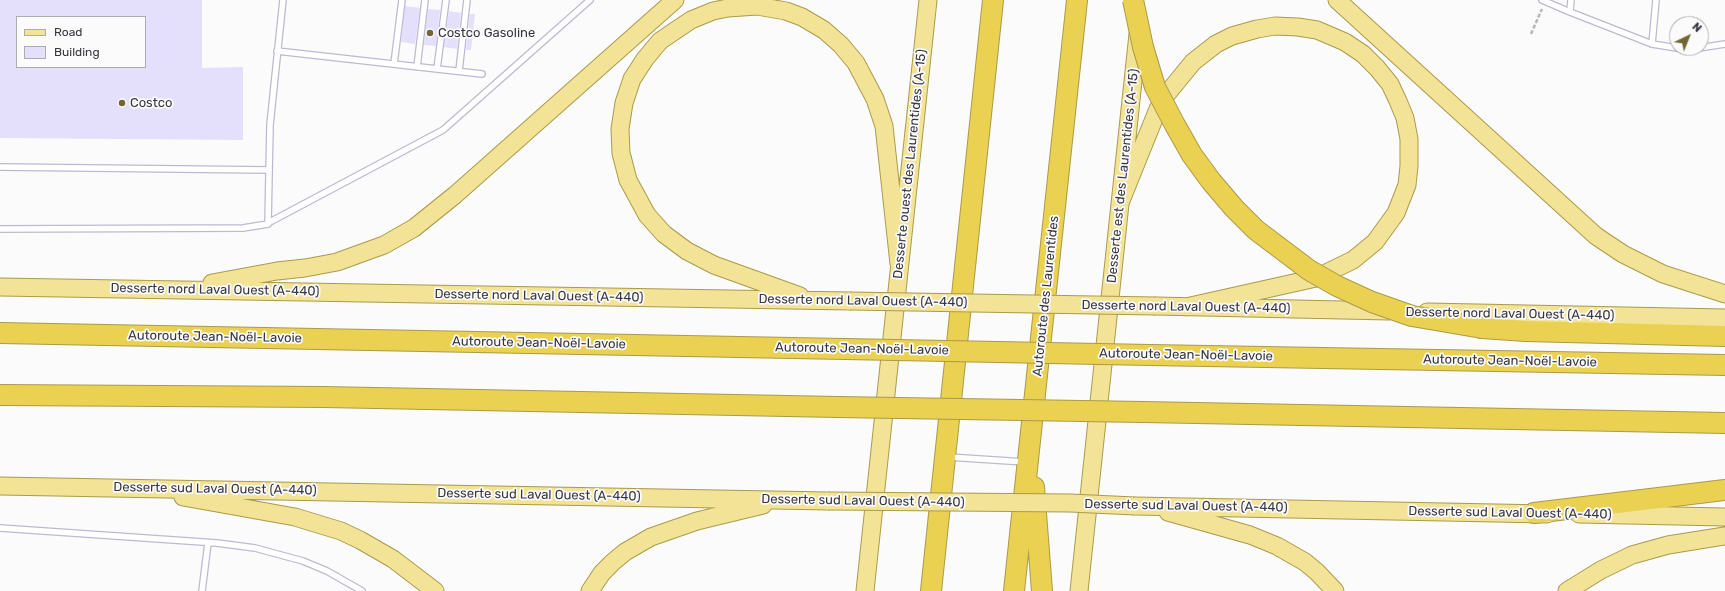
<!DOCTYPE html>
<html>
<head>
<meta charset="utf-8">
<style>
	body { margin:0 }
	#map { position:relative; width:1725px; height:591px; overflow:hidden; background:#fbfbfb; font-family:Rubik,sans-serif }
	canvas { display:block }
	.legend { position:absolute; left:16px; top:16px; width:130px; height:52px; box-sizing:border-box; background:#fbfbfb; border:1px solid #adacb0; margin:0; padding:5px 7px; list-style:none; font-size:12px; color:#373540 }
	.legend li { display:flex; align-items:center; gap:8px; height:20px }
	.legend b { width:20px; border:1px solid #adacb0 }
	.north { position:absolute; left:1669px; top:16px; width:40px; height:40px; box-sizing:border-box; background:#fbfbfb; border:1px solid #adacb0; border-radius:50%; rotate:43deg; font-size:11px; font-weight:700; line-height:16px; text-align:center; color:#373540 }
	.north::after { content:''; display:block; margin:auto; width:14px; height:18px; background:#726734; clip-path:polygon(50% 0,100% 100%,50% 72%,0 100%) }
</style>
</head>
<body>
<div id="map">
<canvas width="1725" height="591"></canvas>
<ul class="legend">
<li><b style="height:5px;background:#f2e397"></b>Road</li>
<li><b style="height:11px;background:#e4dffa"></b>Building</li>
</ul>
<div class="north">N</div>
</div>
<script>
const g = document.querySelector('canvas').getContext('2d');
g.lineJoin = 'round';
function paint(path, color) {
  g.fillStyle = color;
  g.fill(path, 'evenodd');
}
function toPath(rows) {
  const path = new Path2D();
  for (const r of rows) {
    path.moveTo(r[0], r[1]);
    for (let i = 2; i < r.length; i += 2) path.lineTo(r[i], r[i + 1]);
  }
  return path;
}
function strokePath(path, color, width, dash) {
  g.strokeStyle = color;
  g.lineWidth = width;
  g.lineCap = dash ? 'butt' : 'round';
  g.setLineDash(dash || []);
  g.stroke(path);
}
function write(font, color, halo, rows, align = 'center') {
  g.font = font + ' Rubik,sans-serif';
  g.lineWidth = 3.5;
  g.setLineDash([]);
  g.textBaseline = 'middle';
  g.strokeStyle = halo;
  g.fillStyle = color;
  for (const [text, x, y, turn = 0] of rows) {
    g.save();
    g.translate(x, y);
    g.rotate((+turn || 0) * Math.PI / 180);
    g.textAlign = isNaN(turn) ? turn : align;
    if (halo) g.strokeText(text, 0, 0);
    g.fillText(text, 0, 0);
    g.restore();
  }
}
paint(toPath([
	[0,0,202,0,202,68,243,67,243,140,0,138],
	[17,17,145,17,145,67,17,67],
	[405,6,420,8,415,44,401,42],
	[428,9,440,10,436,46,424,45],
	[449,11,461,13,457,49,444,47],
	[470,14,475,14,471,50,466,50]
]), '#e4dffa');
const service = toPath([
	[1542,0,1570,12],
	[1571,0,1570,12,1652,44,1656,0],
	[1652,44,1677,48],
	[1684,48,1699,48,1725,44],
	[277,51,482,74],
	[394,64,402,0],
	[417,67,425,0],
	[437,69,446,0],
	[459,71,467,0],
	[0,167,269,170],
	[268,223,443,130,590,0],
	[0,229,243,228,268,224,270,125,283,0],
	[948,457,1025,462],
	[0,528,217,543,255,548,303,561,327,571,362,591],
	[202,591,208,543]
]);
const primary = toPath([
	[1337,0,1596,236,1623,254,1663,274,1725,294],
	[1120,203,1158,109,1166,95,1193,62,1216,44,1232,36,1257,29,1275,26,1298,27,1317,30,1345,42,1363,54,1377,68,1390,84,1398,101,1405,118,1409,139,1409,166,1407,185,1396,213,1375,242,1353,260,1316,278,1186,307],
	[212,283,277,271,305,268,337,262,384,245,414,228,455,195,675,0],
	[0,287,850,301],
	[800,296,714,265,687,251,664,234,647,215,628,180,621,153,620,129,624,103,632,79,645,59,660,41,691,20,713,11,728,8,757,6,786,11,802,17,824,30,841,45,856,63,875,99,884,126,899,264],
	[1156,306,1389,311],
	[1427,312,1725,318],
	[0,486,828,501],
	[183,497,295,517,341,531,360,540,393,559,435,591],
	[1135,506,1547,514],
	[1168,512,1250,535,1277,546,1305,562,1317,572,1335,591],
	[1579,514,1725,517],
	[590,591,602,573,613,562,625,552,651,537,697,521,763,505],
	[865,591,928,0],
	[1079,591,1138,34],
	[1567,591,1601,570,1632,555,1668,545,1725,536]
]);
const motorway = toPath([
	[1482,328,1526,331,1725,336],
	[0,333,845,349],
	[1150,355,1725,365],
	[0,395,324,397,838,407],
	[1143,412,1725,423],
	[1034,487,1042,591],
	[1534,513,1725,490],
	[931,591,993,0],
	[1014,591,1077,0]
]);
strokePath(service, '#bdb9d2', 8);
strokePath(primary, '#ab9a4b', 19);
strokePath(motorway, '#ab9a4b', 22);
strokePath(toPath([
	[1531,34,1542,9]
]), '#b7b7ba', 2.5, [4, 2]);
strokePath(service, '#fff', 5.5);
strokePath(primary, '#f2e397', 17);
strokePath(motorway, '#ead151', 20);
const primaryBridge = toPath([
	[850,301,1156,306],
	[828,501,1070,503,1135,506]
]);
const motorwayBridge = toPath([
	[1133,0,1143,47,1155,87,1175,125,1192,155,1211,181,1234,208,1256,230,1309,270,1337,286,1372,302,1412,316,1482,328],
	[845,349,1150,355],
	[838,407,1143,412]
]);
strokePath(primaryBridge, '#ab9a4b', 19, []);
strokePath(motorwayBridge, '#ab9a4b', 22, []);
strokePath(primaryBridge, '#f2e397', 17);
strokePath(motorwayBridge, '#ead151', 20);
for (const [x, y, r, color] of [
	[430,33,4,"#726734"],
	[122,103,4,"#726734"]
]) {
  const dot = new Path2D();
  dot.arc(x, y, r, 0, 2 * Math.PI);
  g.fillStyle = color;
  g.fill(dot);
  strokePath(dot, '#fbfbfb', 1.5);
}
write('13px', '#373540', '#fbfbfb', [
	["Costco Gasoline",438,33],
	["Costco",130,103]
], 'left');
write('13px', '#373540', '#fbfbfb', [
	["Desserte ouest des Laurentides (A-15)",910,164,-84],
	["Desserte est des Laurentides (A-15)",1123,176,-84],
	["Desserte nord Laval Ouest (A-440)",215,290,1],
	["Desserte nord Laval Ouest (A-440)",539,296,1],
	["Autoroute des Laurentides",1046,296,-84],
	["Desserte nord Laval Ouest (A-440)",863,301,1],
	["Desserte nord Laval Ouest (A-440)",1186,307,1],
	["Desserte nord Laval Ouest (A-440)",1510,314,1],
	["Autoroute Jean-Noël-Lavoie",215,337,1],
	["Autoroute Jean-Noël-Lavoie",539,343,1],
	["Autoroute Jean-Noël-Lavoie",862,349,1],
	["Autoroute Jean-Noël-Lavoie",1186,355,1],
	["Autoroute Jean-Noël-Lavoie",1510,361,1],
	["Desserte sud Laval Ouest (A-440)",215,489,1],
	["Desserte sud Laval Ouest (A-440)",539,495,1],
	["Desserte sud Laval Ouest (A-440)",863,501,1],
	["Desserte sud Laval Ouest (A-440)",1186,506,1],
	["Desserte sud Laval Ouest (A-440)",1510,513,1]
]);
</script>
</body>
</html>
